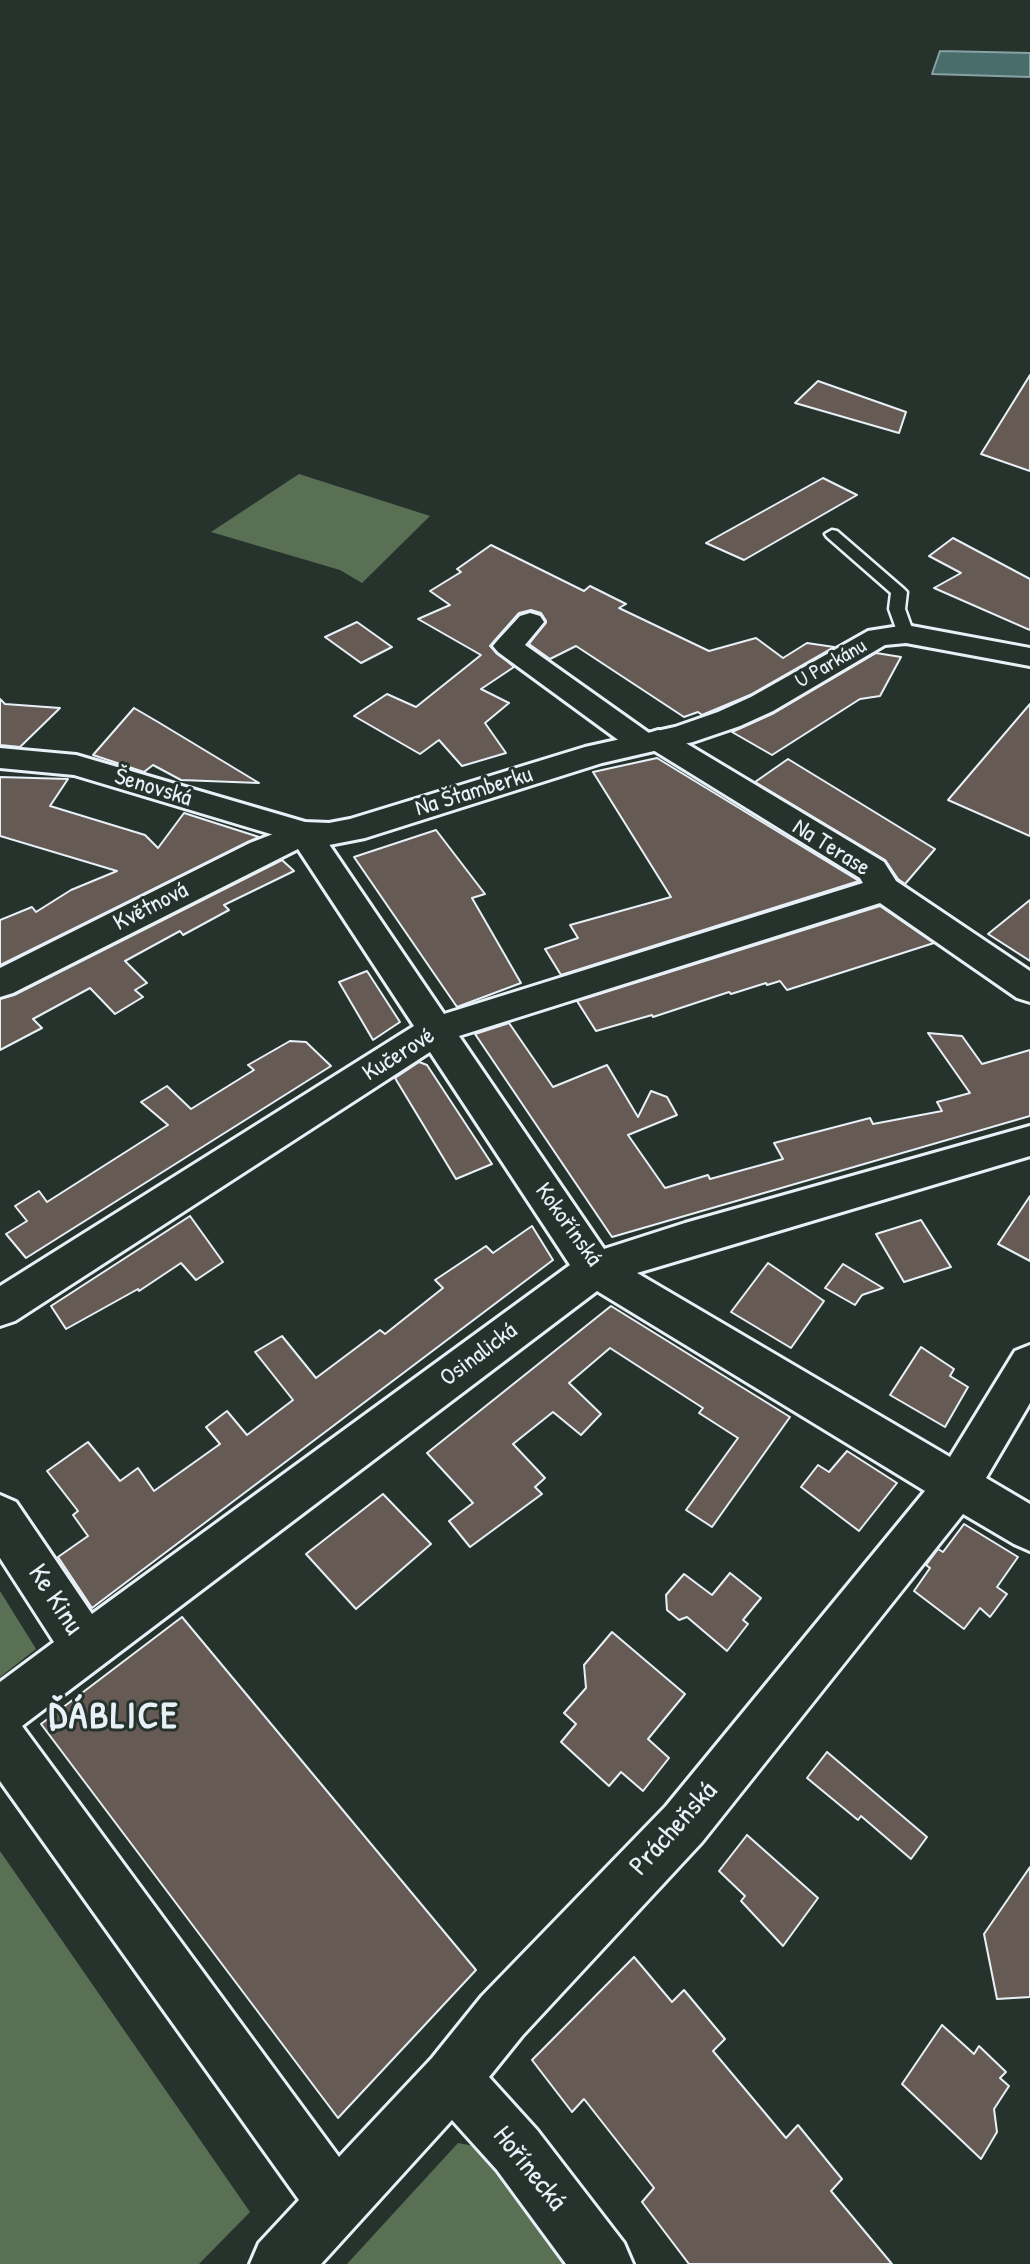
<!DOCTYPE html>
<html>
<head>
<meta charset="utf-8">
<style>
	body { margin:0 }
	canvas { display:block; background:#26332d }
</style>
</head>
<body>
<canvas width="1030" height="2264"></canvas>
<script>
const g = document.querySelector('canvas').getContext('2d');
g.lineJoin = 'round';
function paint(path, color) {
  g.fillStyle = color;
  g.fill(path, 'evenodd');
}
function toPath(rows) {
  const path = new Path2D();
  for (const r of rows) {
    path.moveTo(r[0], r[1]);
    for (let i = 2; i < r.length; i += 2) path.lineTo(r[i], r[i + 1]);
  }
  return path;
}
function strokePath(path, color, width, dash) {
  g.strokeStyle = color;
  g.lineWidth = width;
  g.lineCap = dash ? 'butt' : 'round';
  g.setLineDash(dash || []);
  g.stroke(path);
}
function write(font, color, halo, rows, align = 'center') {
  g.font = font + ' "Patrick Hand",sans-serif';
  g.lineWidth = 6;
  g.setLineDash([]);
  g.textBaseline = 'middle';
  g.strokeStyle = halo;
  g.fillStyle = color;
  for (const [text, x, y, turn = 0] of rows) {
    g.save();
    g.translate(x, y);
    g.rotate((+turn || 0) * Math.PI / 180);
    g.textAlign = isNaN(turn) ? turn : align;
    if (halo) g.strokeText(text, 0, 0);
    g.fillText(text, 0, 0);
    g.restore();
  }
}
paint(toPath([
	[299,474,430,516,362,583,340,570,211,532],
	[0,1591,36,1649,0,1677],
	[0,1851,250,2212,199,2264,0,2264],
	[458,2143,474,2146,490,2162,564,2264,347,2264]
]), '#597055');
const water = toPath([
	[940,51,1030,53,1030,77,932,74,940,51]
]);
paint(water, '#486d6b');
strokePath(water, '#88a2a3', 2);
const building = toPath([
	[1030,375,1030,471,981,454,1030,375],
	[818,381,906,412,899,433,795,403,818,381],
	[823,478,857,495,744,560,706,543,823,478],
	[953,538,1030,579,1030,630,934,588,961,573,929,556,953,538],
	[491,545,584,591,590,586,626,604,619,608,709,651,756,638,783,658,807,643,834,647,750,695,702,715,698,712,684,717,576,646,550,659,529,644,546,621,541,613,531,610,519,613,490,646,514,667,481,689,509,703,485,723,506,753,462,766,439,740,420,754,354,716,387,694,416,707,481,655,418,619,450,605,430,591,461,572,457,569,491,545],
	[357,622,392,647,361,663,325,637,357,622],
	[876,653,901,657,880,696,860,699,772,755,732,732,774,713,876,653],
	[0,699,5,704,60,708,20,747,0,745,0,699],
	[1030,704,1030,836,948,800,1030,704],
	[134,708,158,722,259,783,181,780,153,765,144,772,93,755,134,708],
	[657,758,859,881,561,975,545,949,578,938,570,925,671,897,593,772,657,758],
	[788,759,935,849,905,884,898,879,885,860,755,782,788,759],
	[0,777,68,779,50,806,145,835,158,848,184,813,259,837,0,965,0,920,32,907,36,912,71,890,117,871,0,836,0,777],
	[436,830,485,894,472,898,521,983,457,1007,354,857,436,830],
	[282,860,294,871,224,905,229,910,183,935,180,931,125,961,147,983,135,990,143,997,115,1014,90,988,33,1019,42,1028,0,1050,0,999,14,995,282,860],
	[1030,900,1030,961,988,934,1030,900],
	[880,906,934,943,787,990,780,981,767,985,766,983,731,994,729,992,653,1017,652,1015,596,1031,577,1001,880,906],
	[367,971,400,1022,373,1040,339,982,367,971],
	[509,1023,553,1087,607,1065,638,1117,651,1091,667,1097,677,1115,628,1135,665,1188,708,1175,710,1179,783,1159,774,1143,870,1118,873,1124,942,1111,937,1102,970,1093,928,1033,962,1036,982,1064,1030,1050,1030,1116,612,1237,475,1034,509,1023],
	[290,1041,306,1042,331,1066,26,1258,6,1234,27,1221,15,1206,39,1191,47,1202,168,1125,141,1102,167,1086,191,1109,254,1070,248,1065,290,1041],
	[419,1062,427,1065,492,1164,456,1179,395,1078,419,1062],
	[1030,1196,1030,1261,998,1244,1030,1196],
	[190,1216,223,1262,196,1280,181,1263,139,1291,138,1289,66,1329,51,1306,190,1216],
	[921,1220,951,1267,904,1282,876,1234,921,1220],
	[532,1226,553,1260,92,1608,58,1557,88,1536,73,1515,78,1511,47,1471,88,1442,120,1481,138,1468,154,1491,220,1444,206,1427,227,1411,247,1435,293,1400,255,1352,282,1336,316,1378,380,1330,385,1334,443,1288,435,1280,486,1246,493,1253,532,1226],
	[768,1263,824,1301,791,1348,731,1312,768,1263],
	[843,1264,883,1288,862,1295,855,1305,825,1288,843,1264],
	[611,1306,790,1417,712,1527,686,1510,738,1438,699,1413,703,1408,610,1348,569,1383,601,1414,581,1435,553,1412,513,1444,545,1478,535,1487,542,1494,470,1547,449,1521,473,1503,427,1453,611,1306],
	[921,1347,954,1369,950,1376,968,1387,945,1427,890,1395,921,1347],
	[847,1451,897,1483,859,1531,801,1487,818,1465,829,1472,847,1451],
	[383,1494,431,1544,356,1609,306,1554,383,1494],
	[964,1524,1018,1557,997,1587,1007,1594,990,1617,980,1608,964,1629,914,1591,930,1568,926,1565,938,1549,943,1552,964,1524],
	[730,1573,761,1598,743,1620,748,1624,727,1651,687,1617,679,1620,667,1610,666,1595,684,1574,712,1595,730,1573],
	[182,1617,476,1970,338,2118,41,1724,182,1617],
	[612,1632,685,1694,648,1739,669,1758,643,1791,621,1772,609,1786,561,1742,576,1724,564,1713,586,1688,584,1665,612,1632],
	[827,1752,927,1837,911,1859,861,1816,858,1820,807,1778,827,1752],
	[747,1835,818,1898,783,1946,741,1901,745,1896,719,1871,747,1835],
	[1030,1867,1030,1997,997,1999,984,1934,1030,1867],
	[634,1957,672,2002,684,1990,725,2039,713,2051,786,2138,798,2125,842,2179,831,2191,892,2264,689,2264,642,2202,654,2188,584,2099,572,2112,532,2060,634,1957],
	[942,2025,974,2054,979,2046,1006,2072,1000,2078,1009,2086,994,2109,997,2132,981,2159,902,2084,942,2025]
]);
paint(building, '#665b54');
strokePath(building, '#e8f1f8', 2);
const lane = toPath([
	[832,530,837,531,904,589,907,592,905,609,914,634,912,637,906,639,898,634,889,609,891,593,827,537,825,534,832,530]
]);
const street = toPath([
	[530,613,540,616,544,622,525,645,649,733,658,730,669,733,884,862,896,881,1030,971,1030,1002,1017,998,880,903,459,1036,604,1249,685,1223,1030,1126,1030,1156,637,1273,950,1457,1015,1351,1030,1345,1030,1403,986,1478,1030,1504,1030,1551,1014,1544,963,1514,702,1842,522,2036,489,2077,537,2130,624,2243,633,2264,566,2264,497,2170,452,2120,321,2264,250,2264,259,2243,299,2200,0,1781,0,1682,54,1642,0,1558,0,1495,16,1502,92,1614,570,1265,430,1052,15,1321,0,1326,0,1286,414,1026,298,849,13,993,0,997,0,968,250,843,304,822,316,825,444,1014,863,883,860,878,653,750,643,753,632,750,498,652,493,646,498,640,520,616,530,613],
	[597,1291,925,1491,666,1806,482,1996,432,2058,339,2157,22,1726,597,1291]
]);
const secondary = toPath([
	[906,625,1030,648,1030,666,906,643,885,645,773,711,740,726,693,742,602,763,365,838,329,845,304,844,74,775,0,768,0,748,76,755,305,822,329,823,350,819,585,747,675,727,718,712,751,697,868,631,906,625]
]);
strokePath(lane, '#e8f1f8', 5);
strokePath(street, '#e8f1f8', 6);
strokePath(secondary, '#e8f1f8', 6);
paint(lane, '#26332d');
paint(street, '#26332d');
paint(secondary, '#26332d');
write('21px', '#e8f1f8', '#26332d', [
	["U Parkánu",831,664,-30]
]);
write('24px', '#e8f1f8', '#26332d', [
	["Šenovská",153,788,17],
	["Na Štamberku",474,792,-17],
	["Na Terase",831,848,32],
	["Květnová",151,907,-27],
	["Kučerové",399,1055,-32],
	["Kokořínská",568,1225,54],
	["Osinalická",479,1355,-37]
]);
write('28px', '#e8f1f8', '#26332d', [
	["Ke Kinu",55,1600,57],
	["Prácheňská",674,1829,-48],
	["Hořínecká",529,2169,51]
]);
g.letterSpacing = '2px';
write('bold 38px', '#e8f1f8', '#26332d', [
	["ĎÁBLICE",114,1718]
]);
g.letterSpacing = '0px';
</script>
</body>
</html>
